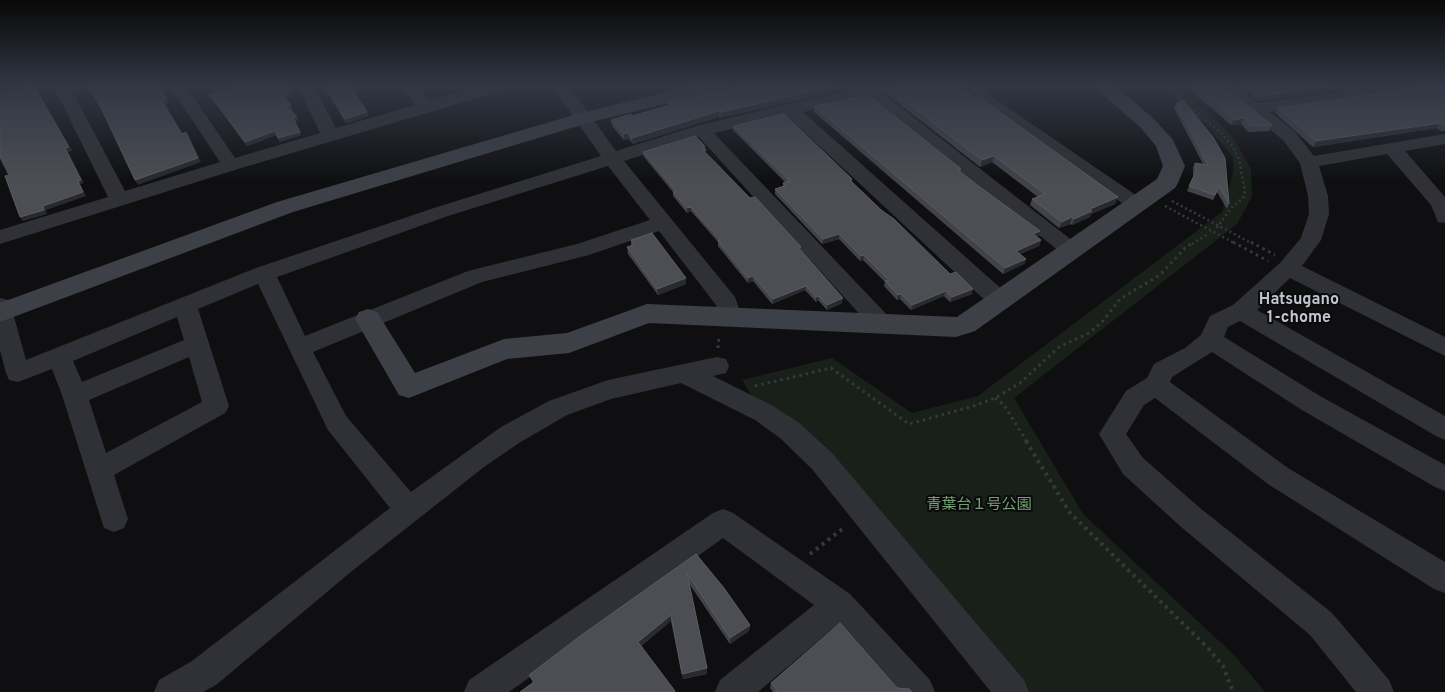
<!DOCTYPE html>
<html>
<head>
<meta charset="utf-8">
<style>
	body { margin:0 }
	canvas { display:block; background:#0f0f11 }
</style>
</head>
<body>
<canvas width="1445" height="692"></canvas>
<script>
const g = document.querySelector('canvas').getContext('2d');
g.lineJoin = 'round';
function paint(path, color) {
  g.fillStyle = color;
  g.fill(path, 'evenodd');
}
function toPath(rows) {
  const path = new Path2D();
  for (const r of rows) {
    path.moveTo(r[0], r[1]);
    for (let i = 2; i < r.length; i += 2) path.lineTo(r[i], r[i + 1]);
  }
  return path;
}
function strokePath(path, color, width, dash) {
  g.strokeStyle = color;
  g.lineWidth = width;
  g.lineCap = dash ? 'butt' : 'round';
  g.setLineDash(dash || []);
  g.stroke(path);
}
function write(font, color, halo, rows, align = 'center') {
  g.font = font + ' Overpass,"Noto Sans JP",sans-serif';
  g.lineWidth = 4;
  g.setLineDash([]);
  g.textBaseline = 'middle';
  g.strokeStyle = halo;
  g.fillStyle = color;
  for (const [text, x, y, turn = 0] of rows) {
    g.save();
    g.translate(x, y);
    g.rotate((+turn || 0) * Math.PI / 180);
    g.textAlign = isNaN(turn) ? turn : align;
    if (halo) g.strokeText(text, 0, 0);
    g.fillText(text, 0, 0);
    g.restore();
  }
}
paint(toPath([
	[1160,85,1173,85,1217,121,1235,140,1251,170,1252,197,1237,224,1014,398,1083,514,1234,655,1265,692,1022,692,752,396,742,380,832,358,912,413,978,396,1222,212,1234,168,1232,156,1208,127]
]), '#192019');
strokePath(toPath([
	[1163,85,1221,133,1233,147,1239,160,1245,191,1243,198,1232,207,1216,229],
	[1172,201,1253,244],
	[1165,206,1236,244],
	[1192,244,1208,234]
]), '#35383d', 2.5, [2, 3]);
strokePath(toPath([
	[1233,242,1268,261],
	[1251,242,1275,255],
	[718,348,719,335],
	[755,386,831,368,909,424,977,405,995,398,1020,383,1059,347,1089,333,1102,322,1120,299,1160,275,1185,248,1194,242],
	[995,398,1004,405,1027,442]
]), '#35383d', 3, [2.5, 4]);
strokePath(toPath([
	[1026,441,1070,513,1207,647,1223,666,1233,692],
	[810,554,845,527]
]), '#35383d', 4, [3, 4.5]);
paint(toPath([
	[11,85,37,85,35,89,0,99,0,89,11,85],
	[53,85,69,85,125,191,220,162,169,85,185,85,235,158,320,133,297,85,313,85,336,128,415,105,401,85,417,85,429,101,484,85,510,85,508,89,238,169,0,244,0,230,108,197,53,85],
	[551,85,568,85,616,151,696,126,789,104,870,86,910,85,908,89,884,94,1078,245,1082,250,1078,255,1071,257,1064,255,868,98,803,112,1006,293,1009,299,1006,305,998,307,990,305,787,116,714,133,890,318,894,324,890,330,882,332,874,330,699,137,624,161,735,297,742,317,739,323,731,325,723,323,716,305,659,231,589,255,482,282,313,352,346,416,411,492,501,427,549,401,608,380,717,357,726,359,729,366,726,373,713,376,773,406,798,422,832,453,1024,680,1029,692,991,692,812,469,780,438,755,420,681,383,611,399,567,415,519,443,484,467,352,571,216,685,203,692,154,692,159,680,192,661,390,508,328,430,258,284,198,309,229,406,225,413,114,475,128,519,124,528,114,532,104,528,62,395,52,369,18,382,9,380,6,373,0,350,0,298,8,300,11,306,26,360,256,268,434,208,601,156,551,85],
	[608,166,650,220,577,244,468,271,305,336,277,277,448,216,608,166],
	[177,317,184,340,82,382,73,361,177,317],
	[189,357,202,402,106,453,89,400,189,357],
	[956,85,975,85,1143,200,1146,204,1143,208,1136,210,1129,208,956,85],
	[1216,85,1235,85,1258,103,1389,85,1433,85,1431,89,1425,90,1270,112,1295,132,1314,156,1445,134,1445,144,1405,151,1445,197,1445,223,1438,222,1431,205,1387,154,1319,166,1328,196,1329,214,1321,240,1302,266,1445,337,1445,356,1290,278,1257,310,1445,416,1445,440,1436,436,1240,321,1228,327,1224,337,1320,396,1445,465,1445,491,1435,487,1302,410,1212,352,1172,377,1170,382,1288,468,1445,562,1445,593,1434,589,1268,484,1155,398,1144,405,1126,434,1143,458,1200,508,1332,613,1389,680,1394,692,1356,692,1310,635,1180,526,1123,474,1099,434,1126,391,1147,378,1154,364,1185,348,1201,335,1210,316,1233,305,1280,263,1301,238,1309,214,1308,196,1300,163,1283,140,1216,85],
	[723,509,733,513,850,594,930,680,935,692,896,692,837,625,758,692,715,692,720,680,814,605,723,538,509,692,464,692,469,680,713,513,723,509]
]), '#303136');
paint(toPath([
	[695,85,729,85,726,89,591,122,293,212,0,322,0,303,277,202,577,114,695,85],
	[1092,85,1114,85,1155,120,1173,140,1185,166,1178,183,1175,188,975,331,956,337,649,323,569,353,507,359,409,398,399,395,355,319,359,312,368,309,377,312,415,373,504,339,567,333,647,304,957,317,1157,179,1163,166,1156,146,1141,128,1092,85]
]), '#3d4046');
paint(toPath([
	[318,85,350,85,367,112,368,116,346,123,323,85,319,87],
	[747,85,721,118,719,117,633,144,629,139,624,140,612,126,611,120,632,116,668,105,668,103],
	[1185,85,1222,85,1272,125,1269,131,1248,132,1241,124,1231,125],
	[1238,85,1374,85,1259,101],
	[1435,85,1445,85,1445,131,1441,131,1437,128,1313,147,1275,113,1278,108],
	[889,89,1118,197,1115,204,1091,214,1090,217,1072,225,1070,224,1059,228,1030,205,1032,199,1038,197,992,162,980,167,888,95],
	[292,92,293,95,284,98,292,109,290,110,297,117,298,120,295,122,301,135,280,142,276,135,247,146,209,94],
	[1176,104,1229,204,1227,209,1217,192,1213,200,1187,191,1193,177,1193,167,1195,163,1203,164,1174,108],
	[814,106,961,169,960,172,977,185,1040,231,1038,237,1037,237,1041,240,1039,246,1020,254,1026,259,1024,264,1003,274,814,112],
	[733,126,852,179,852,182,950,274,972,294,950,302,944,296,911,310,900,299,897,300,884,286,885,282,863,260,860,261,839,239,822,244,775,194,775,189,783,186,783,183,786,183,733,130],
	[705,146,706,153,801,251,842,303,827,310,818,300,816,302,805,290,772,304,753,281,748,283,718,246,718,242,691,211,687,213,673,196,673,192,644,157,643,152],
	[631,240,686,284,658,295,628,254,627,247,631,246],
	[696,554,750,625,749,631,730,644,688,582,707,668,707,674,683,679,671,621,641,646,675,692,520,692,533,682,529,675],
	[771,683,897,688,912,692,773,692,770,688]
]), '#424349');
paint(toPath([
	[583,85,593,85,583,88],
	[840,85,865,85,721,118,721,112],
	[1339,85,1374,85,1259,101,1262,96],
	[34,86,72,151,68,152,84,183,80,184,86,196,46,210,47,214,23,221,20,217,43,206,78,181],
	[90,88,93,93,89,94,86,90],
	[292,92,293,95,283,99,281,95],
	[167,99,169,104,164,105,162,101],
	[291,105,292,109,289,110,287,106],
	[719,111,719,117,633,144,632,138],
	[367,112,368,116,346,123,345,119],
	[297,117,298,120,295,122,293,118],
	[1244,118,1241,124,1231,125,1234,120],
	[1441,123,1437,128,1313,147,1316,141],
	[275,131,276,135,247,146,245,142],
	[300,132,301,135,280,142,278,138],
	[628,133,629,139,624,140,624,134],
	[188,137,201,162,138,185,135,180],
	[994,156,992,162,980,167,982,160],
	[1118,197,1115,204,1091,214,1090,217,1072,225,1074,219,1090,209],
	[691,207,691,211,687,213,687,208],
	[1072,217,1070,224,1059,228,1062,222],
	[1040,231,1038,237,1031,239,1033,234],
	[839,234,839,239,822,244,823,239],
	[1041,240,1039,246,1014,256,1016,251],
	[864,255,863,260,860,261,861,256],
	[1026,259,1024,264,1003,274,1005,268],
	[753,276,753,281,748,283,748,278],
	[686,278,686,284,658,295,657,289],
	[806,286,805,290,772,304,773,299],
	[973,289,972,294,950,302,952,297],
	[946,291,944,296,911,310,912,305],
	[901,294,900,299,897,300,898,295],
	[819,296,818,300,816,302,816,297],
	[843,298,842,303,827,310,827,305],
	[671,615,671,621,639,647,638,642],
	[750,625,749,631,730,644,730,638],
	[707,668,707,674,683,679,682,674]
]), '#292a2e');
const building = toPath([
	[84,85,160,85,163,90,161,90,167,99,162,101,182,134,186,132,198,158,135,180,103,112,90,88,86,90,84,85],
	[245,85,285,85,292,92,281,95,291,105,287,106,297,117,293,118,300,132,278,138,275,131,245,142,209,94,245,85],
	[324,85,350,85,367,112,345,119,324,85],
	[747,85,840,85,721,112,719,111,632,138,628,133,624,134,611,120,631,114,632,116,670,105,668,103,711,93,747,85],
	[909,85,958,85,976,98,979,97,997,110,1118,197,1090,209,1092,211,1074,219,1072,217,1062,222,1032,199,1045,194,994,156,982,160,889,89,909,85],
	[1194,85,1222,85,1272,125,1251,126,1244,118,1234,120,1194,85],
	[1248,85,1339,85,1262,96,1248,85],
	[1435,85,1445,85,1445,126,1441,123,1316,141,1278,108,1435,85],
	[34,86,69,147,65,148,81,180,78,181,83,192,43,206,44,210,20,217,5,176,9,175,0,157,0,96,34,86],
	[868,95,961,169,958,170,977,185,1040,231,1033,234,1041,240,1016,251,1026,259,1005,268,814,106,868,95],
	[1183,100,1213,137,1225,158,1229,204,1219,186,1215,195,1189,186,1196,172,1195,163,1208,165,1176,104,1183,100],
	[784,114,852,179,850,180,881,210,894,219,950,274,956,272,973,289,952,297,946,291,912,305,901,294,898,295,885,281,889,280,864,255,861,256,839,234,823,239,775,189,785,186,783,183,790,181,733,126,784,114],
	[695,136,705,146,703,147,706,150,704,151,750,198,755,197,801,247,799,248,843,298,827,305,819,296,816,297,806,286,773,299,753,276,748,278,718,241,720,240,691,207,687,208,673,192,676,191,643,152,695,136],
	[652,233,686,278,657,289,627,247,634,245,631,240,652,233],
	[696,554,724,588,750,625,730,638,687,573,707,668,682,674,671,615,638,642,675,691,674,692,520,692,534,682,529,675,583,634,696,554],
	[840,623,897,688,909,689,912,692,774,692,777,690,771,683,840,623]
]);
paint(building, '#4c4e54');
strokePath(building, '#595c63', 1);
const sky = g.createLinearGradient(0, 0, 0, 182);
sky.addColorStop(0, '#080809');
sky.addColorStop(0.47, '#313743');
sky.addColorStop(1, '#31374300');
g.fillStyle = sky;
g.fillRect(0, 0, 1445, 182);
write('15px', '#73a173', '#0a0a0b', [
	["青葉台１号公園",979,506]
]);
write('bold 16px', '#c0c5cf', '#0a0a0b', [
	["Hatsugano",1299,301],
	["1-chome",1299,319]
]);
</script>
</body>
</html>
